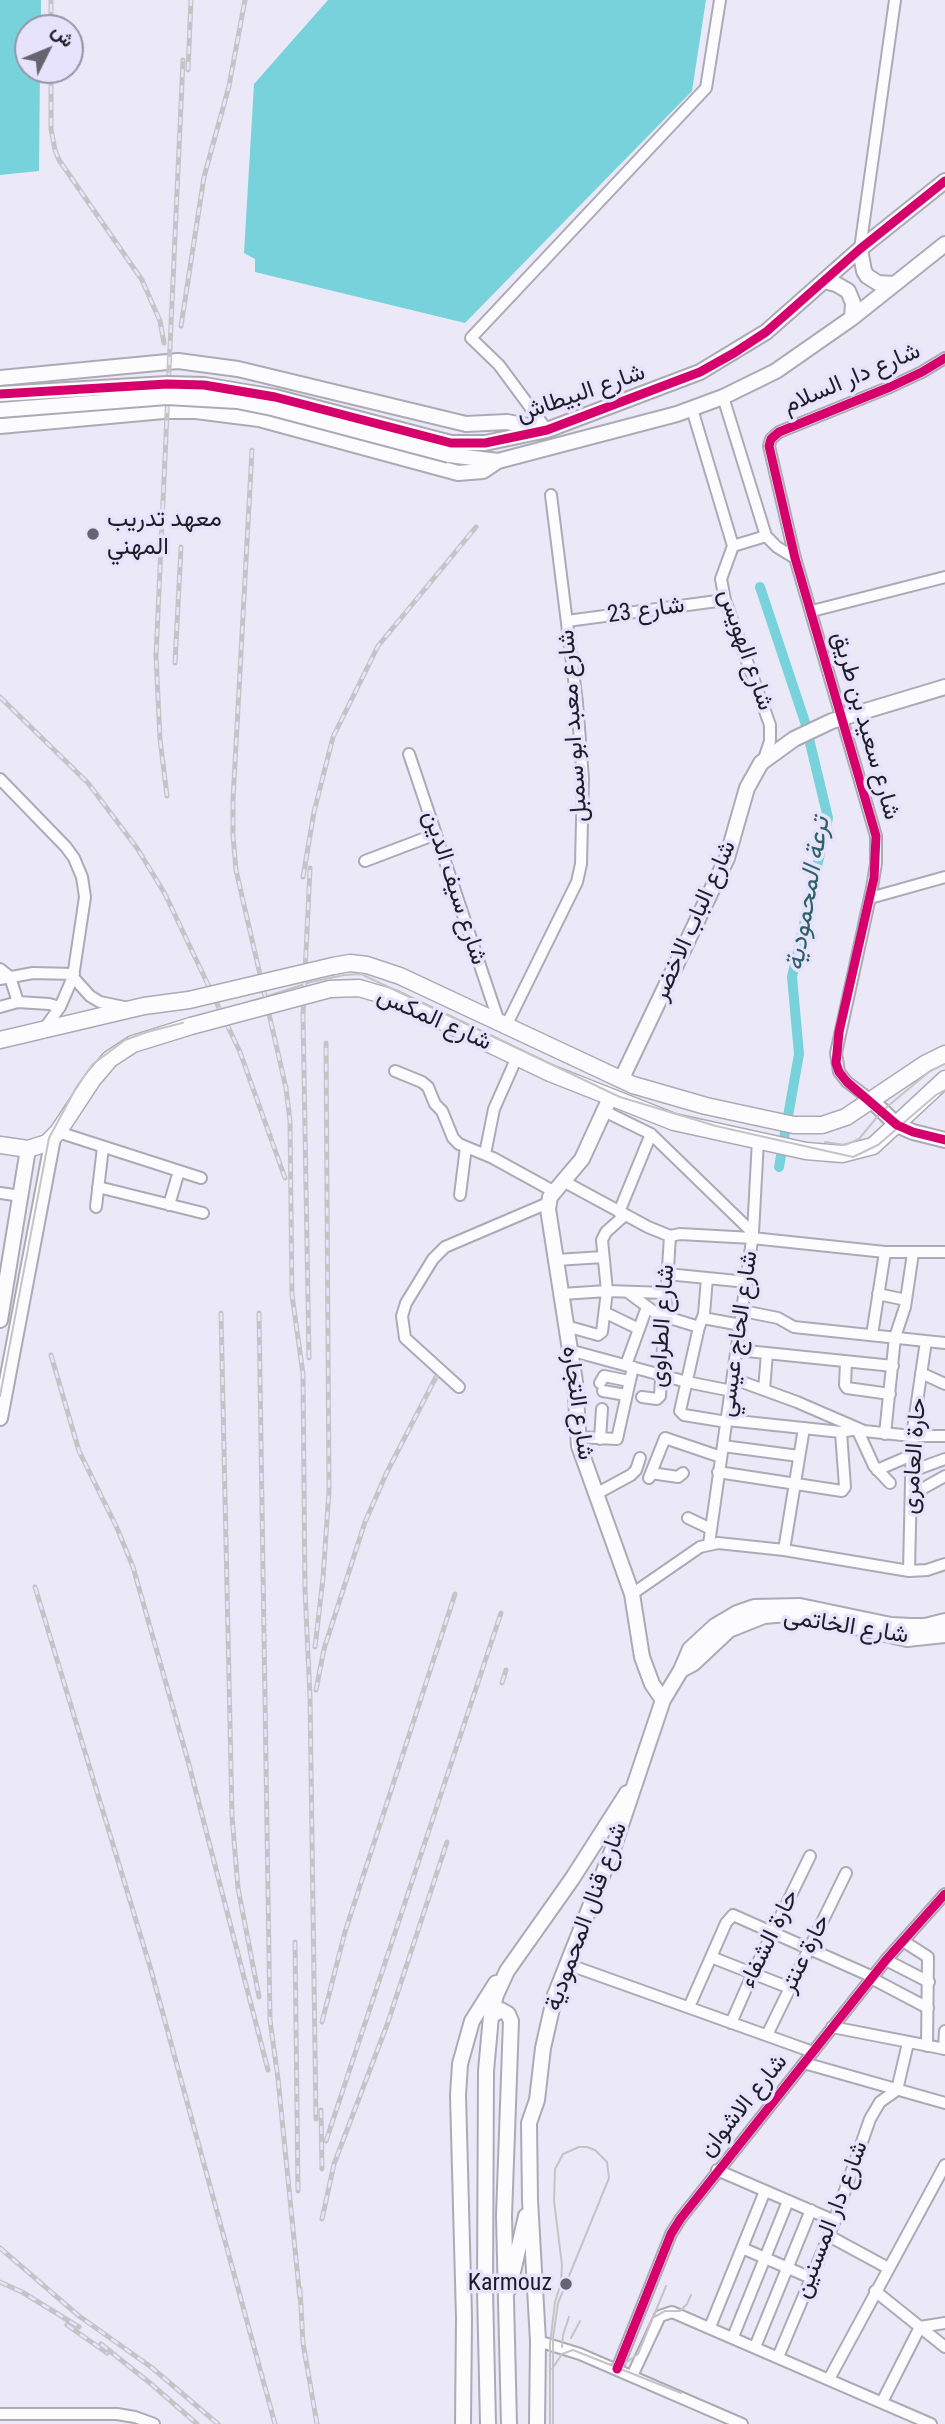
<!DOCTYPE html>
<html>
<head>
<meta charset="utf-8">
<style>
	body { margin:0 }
	#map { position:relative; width:945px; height:2424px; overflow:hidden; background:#ebe9f7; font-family:"Roboto Condensed",Vazirmatn,sans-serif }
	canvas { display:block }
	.north { position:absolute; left:14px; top:14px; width:70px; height:70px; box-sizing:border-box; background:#e7e3fd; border:2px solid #9794a7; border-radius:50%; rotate:47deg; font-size:19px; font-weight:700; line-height:28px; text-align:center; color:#1e1d26 }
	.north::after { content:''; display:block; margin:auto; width:24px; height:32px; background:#66646f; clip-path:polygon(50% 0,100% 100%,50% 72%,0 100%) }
</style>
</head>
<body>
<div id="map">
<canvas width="945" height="2424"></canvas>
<div class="north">ش</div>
</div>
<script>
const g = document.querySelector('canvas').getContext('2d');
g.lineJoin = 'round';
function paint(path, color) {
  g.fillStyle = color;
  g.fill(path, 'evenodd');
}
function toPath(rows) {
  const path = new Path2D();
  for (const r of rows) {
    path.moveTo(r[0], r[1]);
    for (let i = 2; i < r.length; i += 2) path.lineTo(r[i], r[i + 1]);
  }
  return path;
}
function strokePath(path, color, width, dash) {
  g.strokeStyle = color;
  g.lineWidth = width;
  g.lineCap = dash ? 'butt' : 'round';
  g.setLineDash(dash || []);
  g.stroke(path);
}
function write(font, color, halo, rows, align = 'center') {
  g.font = font + ' "Roboto Condensed",Vazirmatn,sans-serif';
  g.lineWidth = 7;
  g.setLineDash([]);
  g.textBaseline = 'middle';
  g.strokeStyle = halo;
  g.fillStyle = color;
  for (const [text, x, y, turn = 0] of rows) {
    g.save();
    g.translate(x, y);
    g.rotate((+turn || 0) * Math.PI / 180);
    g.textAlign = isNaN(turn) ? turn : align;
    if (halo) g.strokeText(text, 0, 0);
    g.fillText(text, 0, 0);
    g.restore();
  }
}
paint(toPath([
	[0,0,41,0,41,28,28,28,28,70,40,70,39,171,0,175],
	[328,0,706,0,692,91,465,323,255,272,255,259,244,253,254,84]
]), '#78d2db');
strokePath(toPath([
	[760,587,805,722,828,818,792,977,799,1054,779,1167]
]), '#78d2db', 10);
const street = toPath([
	[860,249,895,0],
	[723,397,766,536,777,547,795,558],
	[692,409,733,546,721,579,725,600,770,725,770,741,764,759],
	[547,430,499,365,471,338,706,88,720,0],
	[733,546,766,536],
	[812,611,945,577],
	[567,621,725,600],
	[409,754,499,1022],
	[0,779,66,847,74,858,82,877,85,897,73,977,60,1007,44,1029],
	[365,861,436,834],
	[870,898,945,877],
	[0,969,10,977,18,1002],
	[73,977,90,996,100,1002,124,1007],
	[0,979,33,973,74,974],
	[0,1007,18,1002,49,1004,60,1007],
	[506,1026,577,882,581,864,583,779,577,703,551,495],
	[395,1071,422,1082,428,1087,435,1104,442,1111,453,1138,459,1144,493,1158,553,1191],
	[871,1100,847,1082,839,1072,836,1053,872,888,876,863,876,836,795,558,769,446,771,439,779,432,890,387,922,372,945,358],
	[604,1111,651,1134,753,1233,709,1544],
	[58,1132,201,1178],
	[485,1154,494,1109,517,1057],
	[563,1181,648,1227,670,1236,680,1234,752,1238,885,1252,945,1252],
	[98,1187,203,1213],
	[0,1193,21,1196],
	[460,1195,466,1147],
	[169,1205,179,1171],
	[96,1207,103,1147],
	[619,1212,651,1134],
	[753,1233,758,1140],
	[556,1260,603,1257],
	[667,1274,747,1282],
	[707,1278,704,1314,699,1327,680,1411,684,1415,727,1422],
	[629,1293,657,1314,699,1327],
	[562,1294,607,1291,666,1293],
	[878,1294,906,1300],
	[743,1311,778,1318,794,1327,945,1343],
	[606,1313,639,1329],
	[703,1318,741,1325],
	[566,1326,598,1335,602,1332,607,1291,602,1240,606,1232,625,1215],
	[872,1335,885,1252],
	[569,1350,687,1382,732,1391],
	[737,1350,893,1366],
	[846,1362,845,1385,847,1388,890,1394],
	[626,1365,647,1307],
	[921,1373,945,1384],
	[734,1379,797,1402,864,1431,912,1436,945,1436],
	[600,1383,604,1376,629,1381],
	[459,1387,405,1338,402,1316,406,1303,433,1259,445,1247,548,1203],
	[764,1390,767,1353],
	[603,1391,626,1395],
	[642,1397,657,1399,660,1396,670,1236],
	[727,1420,841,1432,857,1429,874,1466,890,1483],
	[885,1434,895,1337,905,1307,913,1253],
	[577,1437,617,1439,633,1367],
	[600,1439,602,1409],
	[723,1446,799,1456],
	[877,1470,912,1455],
	[912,1471,945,1459],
	[718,1472,842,1491,845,1487,841,1432],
	[651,1473,678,1477,683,1473],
	[649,1478,665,1438,721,1457],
	[596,1494,631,1475,636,1470,640,1458],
	[911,1495,945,1476],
	[688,1518,711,1529],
	[784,1550,804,1428],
	[909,1571,912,1436,926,1341],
	[632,1594,700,1547,718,1543,784,1550,909,1571,927,1570,945,1564],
	[903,1941,928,1957,927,2046],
	[711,1957,790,1988],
	[886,1960,929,1982],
	[567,1964,813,2052],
	[871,1978,928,2008],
	[689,2007,726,1923,733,1915,873,1977],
	[731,2023,753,1973,810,1856],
	[832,2027,945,2049],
	[767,2035,846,1873],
	[944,2049,945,2031],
	[804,2063,945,2103],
	[717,2170,835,2221],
	[829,2236,888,2268],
	[742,2248,811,2278],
	[875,2291,945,2347],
	[710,2327,765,2191],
	[733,2337,788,2201],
	[538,2341,580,2354,742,2424],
	[755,2347,811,2210],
	[778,2357,829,2236,870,2119,880,2102,897,2090,908,2043],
	[617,2369,671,2234,681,2218,886,1960,945,1894],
	[632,2376,660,2316,672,2312,931,2424],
	[829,2379,945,2165],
	[882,2402,920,2327,945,2323],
	[0,2414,117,2414,135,2417,154,2424]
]);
const secondary = toPath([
	[860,249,864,271,867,276,878,283,894,284],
	[824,281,836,284,848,291,853,303,852,318],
	[0,378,178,361,238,369,466,424,507,422,539,428],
	[0,426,164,411,196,411,259,419,458,473,483,471,498,461],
	[451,443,485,443,547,430,700,372,766,332,860,249,945,181],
	[449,455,498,461,677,414,723,397,776,371,852,318,945,244],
	[621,1080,727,858,747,788,761,763,794,739,832,721,945,687],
	[610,1098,582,1159,550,1197,548,1209,575,1382,579,1446,632,1594,642,1657,652,1684,663,1700],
	[871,1100,897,1125,913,1132,945,1140],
	[0,1320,28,1149],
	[0,1418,53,1138],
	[681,1670,694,1663,729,1630,764,1616,788,1614,825,1620,907,1639,945,1635],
	[491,2016,501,2010,508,2014,511,2021,504,2216,509,2424],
	[509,2289,526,2216],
	[463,2424,464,2318,458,2095,460,2064,472,2021,496,1983],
	[488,2424,485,2290,486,2071,491,2016,496,1995,507,1971,572,1879,627,1793],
	[537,2424,538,2341,530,2200,529,2123,537,2100,543,2048,555,1995,614,1846,663,1700,681,1670,690,1649,715,1626,737,1613,754,1607,800,1606,891,1625,911,1626,925,1626,945,1621]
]);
const primary = toPath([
	[333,966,350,963,367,965,400,976,633,1085,706,1106,794,1125,822,1125,846,1117,925,1064,945,1054],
	[330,989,359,988,393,998,550,1073,674,1122,806,1151,842,1154,873,1146,945,1079],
	[0,1040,144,1006,189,1000],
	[0,1145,28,1149,47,1143,58,1132,93,1079,110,1059,133,1044,191,1026]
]);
strokePath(street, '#acaab5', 14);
strokePath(secondary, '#acaab5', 18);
strokePath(primary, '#acaab5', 19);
strokePath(street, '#fcfcfe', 10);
strokePath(secondary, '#fcfcfe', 14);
strokePath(primary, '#fcfcfe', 16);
strokePath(toPath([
	[825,1142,845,1145,859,1139,882,1111,930,1071,945,1064],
	[0,1396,49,1138,77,1086,93,1064,125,1040,147,1032,190,1021,311,982,344,975,361,974,620,1097,716,1126,853,1157,878,1145,936,1095,945,1090],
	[654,2317,665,2311,680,2311,687,2304,691,2295],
	[571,2338,580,2321],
	[562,2347,563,2335,569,2317],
	[611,2364,624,2364,638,2354,666,2286],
	[552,2369,562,2354,573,2350,681,2393],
	[550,2424,550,2344,555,2302,561,2283,562,2265,554,2201,555,2169,563,2154,579,2147,587,2147,595,2150,607,2162,609,2178,558,2303,553,2338,553,2424]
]), '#c4c4c7', 2);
const rail = toPath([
	[51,28,51,0],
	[51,70,51,129,55,150,59,160,142,280,160,321,164,343],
	[188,70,191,0],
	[181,326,204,177,229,86,245,0],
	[252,450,233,800,233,836,236,870,286,1088,290,1121,292,1295,303,1374,305,1590,310,1697,316,2119],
	[175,663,181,547],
	[0,697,88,783,137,848,165,894,240,1052,285,1178],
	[167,796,160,739,156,656,183,60],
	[303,877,314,812,333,737,378,646,476,527],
	[221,1313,232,1816,238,1888,259,1997],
	[259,1313,270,2020,278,2079,300,2299],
	[51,1355,79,1451,117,1528,133,1567,188,1761,268,2070],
	[309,1358,303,1015,310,868],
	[35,1587,151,1970,275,2424],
	[315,1647,323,1578,329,1491,326,1043],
	[502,1683,506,1670],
	[316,1690,324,1649,365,1522,387,1472,436,1377],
	[295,1942,298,2191],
	[322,2022,345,1932,455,1594],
	[321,2110,322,2169],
	[326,2141,501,1613],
	[322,2219,334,2164,387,2025,447,1842],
	[0,2248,79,2316,151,2367,218,2424],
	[0,2282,22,2292,79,2327],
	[300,2289,303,2343,317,2424],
	[67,2325,107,2353],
	[101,2344,150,2383,197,2424]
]);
strokePath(rail, '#c4c4c7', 5);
strokePath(rail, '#e7e3fd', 2.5, [8]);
const secondaryBridge = toPath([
	[0,394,167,384,204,385,275,397,451,443],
	[0,410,167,397,237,401,272,408,449,455]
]);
const primaryBridge = toPath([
	[189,1000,333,966],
	[191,1026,330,989]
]);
strokePath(secondaryBridge, '#acaab5', 18, []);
strokePath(primaryBridge, '#acaab5', 19, []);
strokePath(secondaryBridge, '#fcfcfe', 14);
strokePath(primaryBridge, '#fcfcfe', 16);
strokePath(toPath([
	[945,358,922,372,890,387,779,432,771,439,769,446,795,558,876,836,874,878,839,1032,836,1063,839,1072,847,1082,897,1125,913,1132,945,1140],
	[0,394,167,384,204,385,275,397,451,443,485,443,547,430,700,372,734,353,766,332,860,249,945,181],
	[617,2369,671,2234,681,2218,886,1960,945,1894]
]), '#d6006c', 9);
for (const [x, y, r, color] of [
	[93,534,7,"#66646f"],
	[566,2284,7,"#66646f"]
]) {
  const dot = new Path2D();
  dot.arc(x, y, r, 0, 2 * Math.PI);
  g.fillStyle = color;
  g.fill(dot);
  strokePath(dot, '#e7e3fd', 2.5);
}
write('24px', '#1e1d26', '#e7e3fd', [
	["شارع دار السلام",852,379,-23],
	["شارع البيطاش",581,394,-19],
	["شارع 23",646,611,-8],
	["شارع الهويس",745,650,71],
	["شارع معبد ابو سمبل",574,726,-94],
	["شارع سعيد بن طريق",865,726,74],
	["شارع سيف الدين",454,888,72],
	["شارع الباب الاخضر",695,921,-66],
	["شارع المكس",434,1020,24],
	["شارع الطراوى",663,1326,-86],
	["شارع الحاج عيسي",739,1334,-82],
	["شارع التجاره",577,1403,82],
	["حارة العامرى",915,1456,-86],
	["شارع الخاتمى",846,1627,9],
	["شارع قنال المحمودية",587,1917,-70],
	["حارة الشفاء",770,1939,-64],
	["حارة عنتر",806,1954,-64],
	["شارع الاشوان",744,2106,-51],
	["شارع دار المسنين",832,2220,-69]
]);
write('24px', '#1e1d26', '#e7e3fd', [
	["معهد تدريب",107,520],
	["المهني",107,548],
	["Karmouz",552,2284,"right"]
], 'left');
write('italic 26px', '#2d6165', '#e7e3fd', [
	["ترعة المحمودية",809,894,-80]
]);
</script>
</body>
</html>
